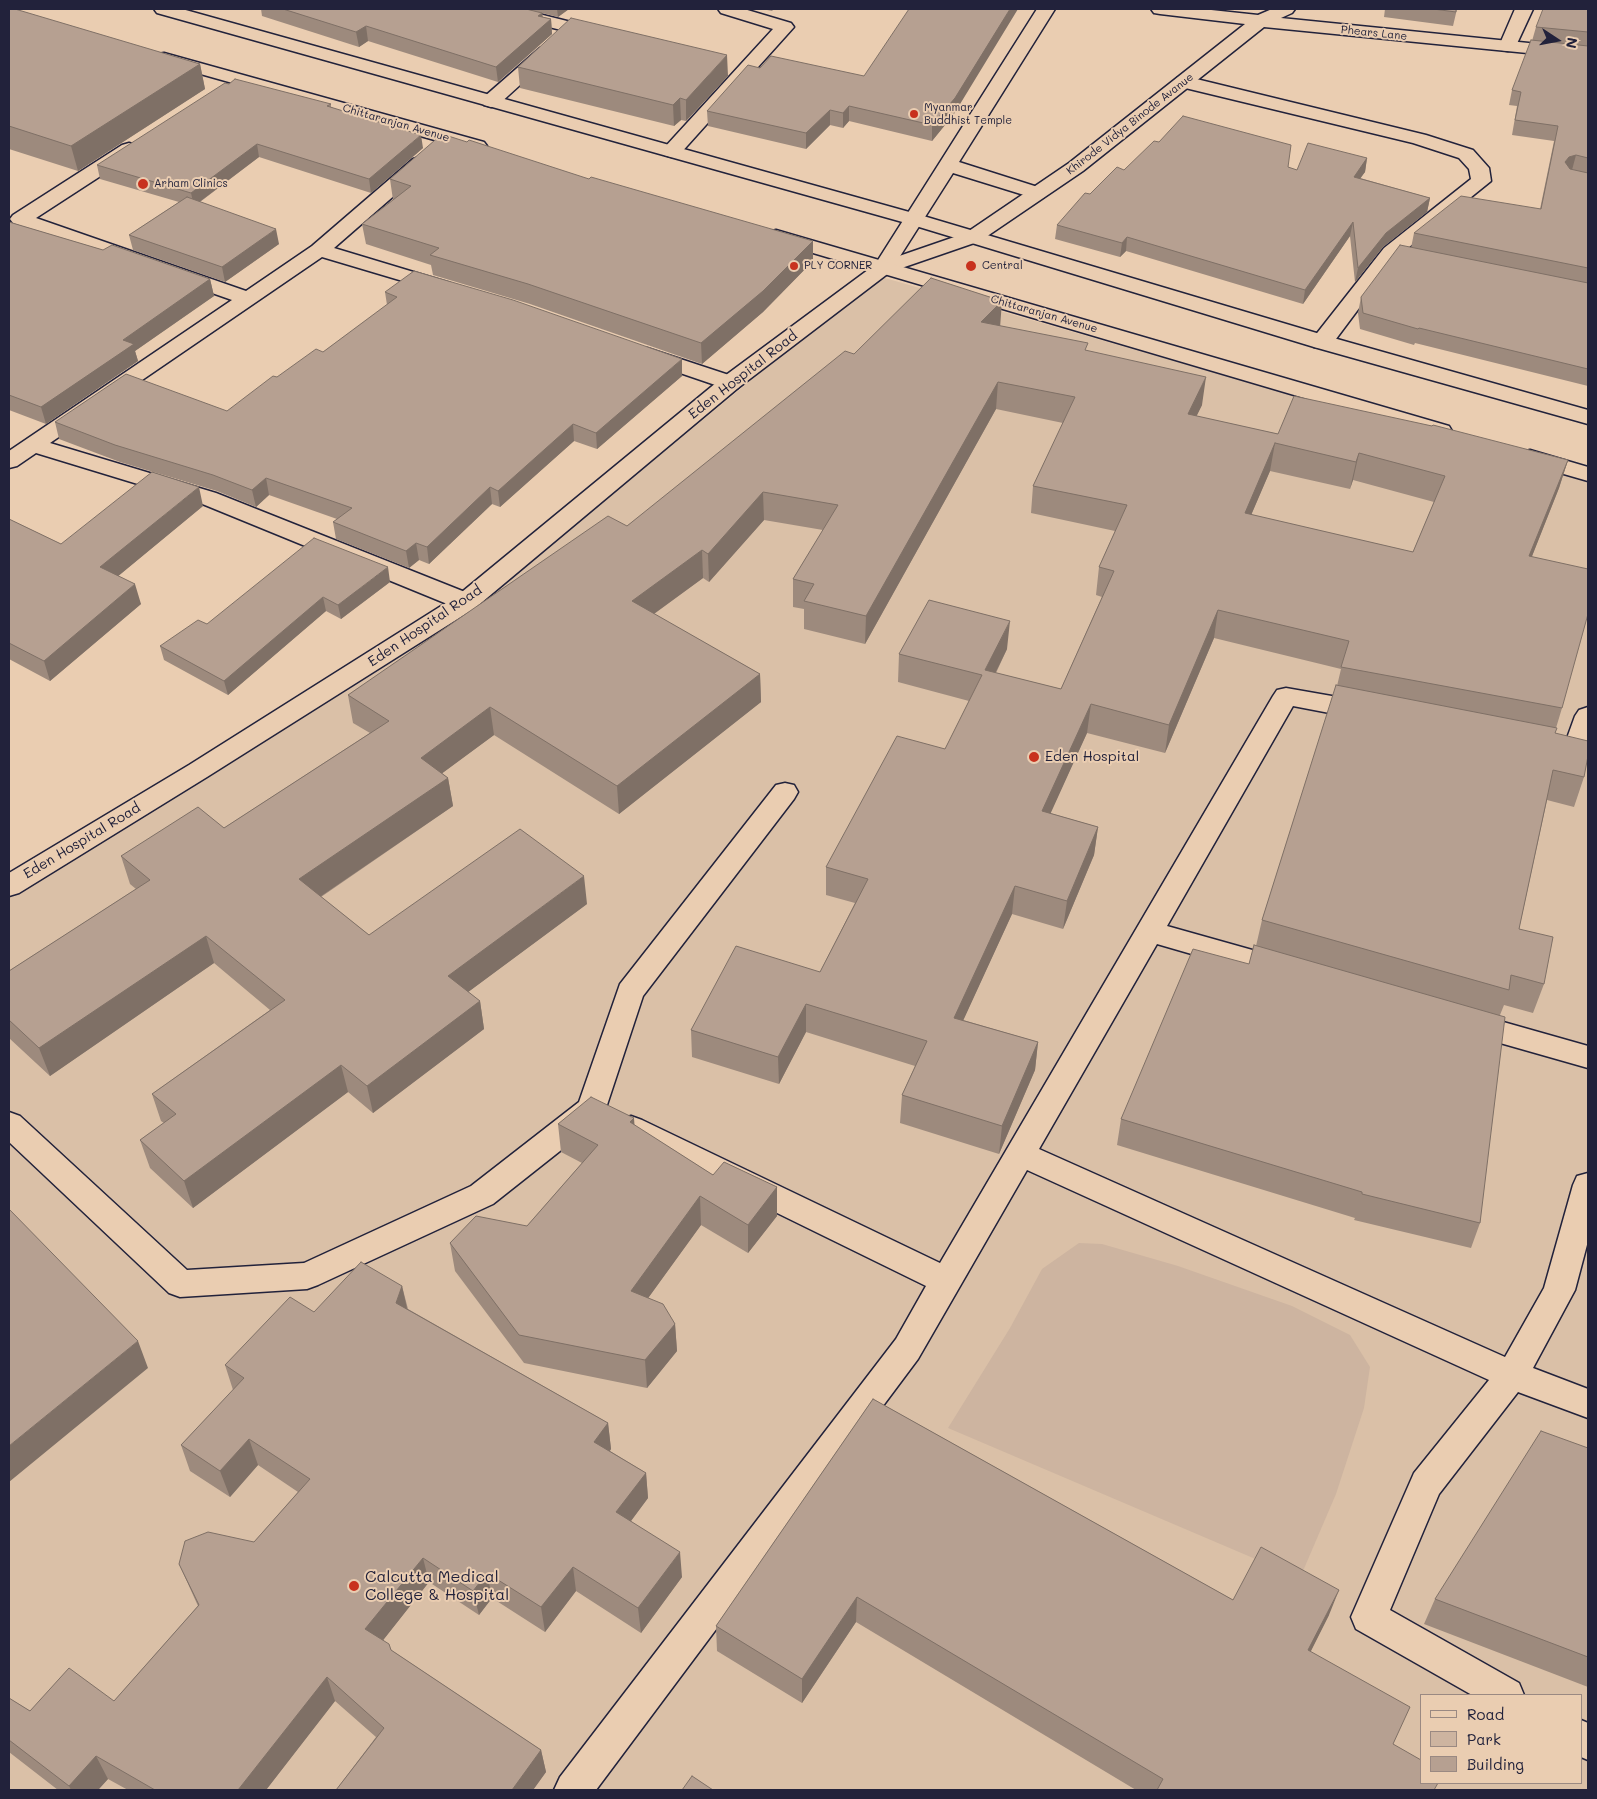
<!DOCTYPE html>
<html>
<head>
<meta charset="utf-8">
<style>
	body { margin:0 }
	#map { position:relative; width:1597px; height:1799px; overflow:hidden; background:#eacdb1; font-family:Mali,sans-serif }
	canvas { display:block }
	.frame { position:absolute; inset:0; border:10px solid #22223b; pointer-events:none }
	.legend { position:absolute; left:1420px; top:1694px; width:162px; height:90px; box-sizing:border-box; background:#eacdb1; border:1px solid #9a8982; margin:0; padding:6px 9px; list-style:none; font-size:15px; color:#22223b }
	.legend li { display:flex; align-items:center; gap:10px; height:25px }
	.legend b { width:25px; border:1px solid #9a8982 }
	.north { position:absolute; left:1532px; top:15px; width:50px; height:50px; -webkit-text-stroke:4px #eacdb1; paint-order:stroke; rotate:101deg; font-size:14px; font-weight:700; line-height:20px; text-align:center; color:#22223b }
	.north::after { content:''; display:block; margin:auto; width:18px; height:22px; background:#22223b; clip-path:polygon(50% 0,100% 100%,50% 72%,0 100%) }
</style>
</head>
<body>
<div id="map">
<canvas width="1597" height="1799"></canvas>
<div class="frame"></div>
<ul class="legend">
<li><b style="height:6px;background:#eacdb1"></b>Road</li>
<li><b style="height:14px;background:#cdb4a0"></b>Park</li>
<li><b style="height:14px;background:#b6a091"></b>Building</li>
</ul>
<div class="north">N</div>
</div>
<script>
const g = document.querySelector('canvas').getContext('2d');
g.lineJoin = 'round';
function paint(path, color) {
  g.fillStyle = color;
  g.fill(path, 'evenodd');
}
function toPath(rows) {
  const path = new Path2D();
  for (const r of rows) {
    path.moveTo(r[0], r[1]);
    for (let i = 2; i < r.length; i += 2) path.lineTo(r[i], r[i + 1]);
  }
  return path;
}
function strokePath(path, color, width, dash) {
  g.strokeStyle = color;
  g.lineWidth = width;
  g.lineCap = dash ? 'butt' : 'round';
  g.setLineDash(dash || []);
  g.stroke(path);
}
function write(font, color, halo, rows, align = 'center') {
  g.font = font + ' Mali,sans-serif';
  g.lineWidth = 4;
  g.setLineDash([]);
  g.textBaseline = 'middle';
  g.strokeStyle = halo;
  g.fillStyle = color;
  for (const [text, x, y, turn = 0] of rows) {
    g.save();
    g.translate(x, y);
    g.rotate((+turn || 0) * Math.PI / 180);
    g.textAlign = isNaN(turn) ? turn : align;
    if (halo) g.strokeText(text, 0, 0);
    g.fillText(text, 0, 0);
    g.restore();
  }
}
paint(toPath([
	[878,276,1588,480,1588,1790,9,1790,9,886,515,574],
	[1421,1695,1581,1695,1581,1783,1421,1783]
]), '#dac0a7');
paint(toPath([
	[1079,1243,1102,1244,1178,1266,1292,1306,1350,1335,1370,1367,1364,1408,1336,1494,1300,1578,948,1428,1010,1328,1042,1269]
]), '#cdb4a0');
const lane = toPath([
	[490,9,519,9,579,24,582,28,579,32,573,33,493,13,490,9],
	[1515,9,1533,9,1514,50,1508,51,1502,50,1499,46,1515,9],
	[546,47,552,48,555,52,552,56,498,105,491,107,484,105,482,101,484,97,540,48,546,47],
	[1286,688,1366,702,1375,705,1379,711,1375,717,1366,720,1293,706,1167,926,1295,962,1299,970,1295,978,1285,981,1157,944,1039,1149,1505,1357,1544,1288,1573,1185,1577,1176,1588,1173,1588,1241,1575,1290,1533,1368,1588,1389,1588,1418,1518,1392,1439,1494,1390,1610,1519,1683,1524,1695,1472,1695,1356,1629,1351,1617,1414,1473,1489,1380,1027,1170,918,1359,596,1790,554,1790,560,1777,896,1339,926,1286,620,1136,616,1128,620,1120,631,1116,642,1120,940,1263,1273,696,1277,690,1286,688],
	[1588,707,1588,752,1584,758,1575,761,1566,758,1562,752,1575,716,1579,710,1588,707],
	[785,783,794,785,798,792,794,799,643,996,603,1117,493,1204,318,1285,307,1289,180,1297,169,1293,9,1142,9,1112,20,1116,187,1270,304,1263,471,1186,579,1102,620,984,776,785,785,783],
	[1468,1012,1588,1046,1588,1068,1458,1031,1454,1023,1458,1015,1468,1012],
	[1581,1720,1588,1723,1588,1760,1581,1757,1581,1720]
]);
const street = toPath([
	[718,9,744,9,791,23,794,27,679,155,672,157,665,155,662,151,665,147,773,29,721,13,718,9],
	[1037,9,1055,9,959,162,1044,189,1047,193,1044,197,1037,199,953,173,890,272,883,274,876,272,873,268,1037,9],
	[1184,76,1426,135,1473,150,1489,168,1491,181,1398,256,1330,347,1322,348,1314,347,1311,342,1314,337,1384,248,1471,179,1469,169,1459,158,1413,143,1177,86,1175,82,1177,78,1184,76],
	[129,143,136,145,139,149,136,153,36,218,246,291,312,246,413,159,420,157,427,159,430,163,427,167,334,248,450,283,453,287,450,291,443,293,322,257,50,443,216,493,475,596,478,602,475,608,466,610,457,608,200,503,36,453,17,466,9,468,9,451,232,300,13,223,10,219,13,215,122,145,129,143],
	[647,348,738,378,741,383,738,388,730,390,639,359,636,354,639,349,647,348]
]);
const secondary = toPath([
	[1151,9,1202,9,1258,15,1272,9,1295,9,1292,13,1281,18,1588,49,1588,59,1264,27,1083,171,980,241,890,272,738,388,475,608,207,777,19,893,9,896,9,873,189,765,457,596,722,378,876,264,966,233,1069,163,1245,24,1160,14,1154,13,1151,9]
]);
const primary = toPath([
	[154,9,182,9,920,215,1330,337,1588,410,1588,424,1314,347,906,223,157,13,154,9],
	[164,53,484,142,487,146,484,150,477,152,470,150,158,62,155,58,158,54,164,53],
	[776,230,1449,426,1452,431,1449,436,1441,438,1433,436,769,240,766,236,769,232,776,230],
	[1530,450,1588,467,1588,481,1522,462,1519,457,1522,452,1530,450]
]);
strokePath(lane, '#22223b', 3);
strokePath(street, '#22223b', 3);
strokePath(secondary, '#22223b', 3);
strokePath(primary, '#22223b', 3);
paint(lane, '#eacdb1');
paint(street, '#eacdb1');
paint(secondary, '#eacdb1');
paint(primary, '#eacdb1');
paint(toPath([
	[9,9,200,64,205,89,78,171,9,149],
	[261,9,569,9,558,17,542,13,543,17,551,19,552,34,498,82,368,41,359,47,262,16],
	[762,9,774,9,772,11],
	[1385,9,1457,9,1453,26,1384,17],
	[1588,9,1588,386,1415,343,1414,345,1360,329,1358,313,1361,297,1411,248,1414,233,1540,209,1554,141,1512,135,1517,106,1509,105,1512,90,1532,41,1536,27],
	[518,67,728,76,686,121,681,120,674,126,520,88],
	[760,68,864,76,954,114,932,141,849,121,843,128,830,125,806,149,708,126,707,111],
	[331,104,331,107,423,148,371,193,259,157,200,202,279,244,225,282,133,250,129,235,179,202,100,179,97,165],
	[1159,142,1288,167,1297,170,1367,158,1365,172,1360,178,1430,198,1427,212,1383,247,1355,282,1350,236,1303,304,1126,251,1120,257,1055,239,1057,225,1090,194,1124,170],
	[390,179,813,261,763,312,702,364,530,304,433,275,431,265,366,244,362,224,393,200],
	[9,222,103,250,210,279,214,296,135,351,138,361,46,424,9,410],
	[385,292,682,376,597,449,574,441,500,507,492,504,429,564,419,560,409,568,336,539,333,522,337,519,269,495,256,507,217,491,120,462,59,439,55,422,227,411,277,377,323,352,387,305],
	[1000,326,1087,351,1202,405,1196,416,1278,434,1568,460,1559,488,1532,556,1562,708,1556,728,1555,733,1584,777,1574,807,1547,800,1519,929,1544,984,1533,1013,1504,1005,1500,1015,1480,1223,1471,1248,1354,1220,1355,1218,1117,1145,1121,1119,1249,964,1256,946,1262,920,1337,686,1341,669,1214,638,1165,753,1087,733,1050,813,1098,827,1094,855,1063,929,1012,914,963,1020,1038,1042,1035,1070,999,1154,900,1123,902,1095,915,1066,806,1032,779,1084,692,1057,691,1030,820,972,855,903,826,895,826,867,945,749,969,701,898,682,899,654,1007,649,996,673,1061,689,1102,597,1096,595,1099,567,1115,531,1031,513,1033,486,1063,423,996,409,865,644,804,629,804,609,793,607,793,579,823,530,764,520,709,582,703,578,654,614,760,674,761,702,619,814,494,735,442,773,448,778,453,806,321,897,369,935,587,904,468,992,480,1001,484,1029,373,1113,348,1092,193,1208,150,1168,140,1140,164,1123,161,1121,152,1094,270,1010,214,963,50,1076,9,1038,9,971,136,889,130,884,121,856,224,828,370,733,353,723,348,695,627,526,854,354],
	[1270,471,1350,489,1353,480,1434,502,1413,552,1251,515],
	[203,506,118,576,141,604,50,681,9,659,9,519,61,544],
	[390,582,341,619,326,611,228,695,164,660,160,646,207,624],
	[558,1124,634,1125,713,1175,777,1187,777,1216,748,1253,701,1225,648,1298,675,1324,677,1351,647,1388,524,1363,455,1271,450,1243,527,1226,582,1163,561,1152],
	[402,1286,408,1309,608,1423,611,1449,610,1451,646,1473,648,1498,631,1521,682,1577,641,1633,576,1591,545,1632,492,1598,479,1615,429,1582,383,1640,391,1650,541,1750,546,1772,533,1790,336,1790,376,1737,335,1701,266,1790,128,1790,108,1779,98,1790,58,1790,9,1752,9,1698,30,1711,114,1701,198,1606,179,1564,254,1542,298,1492,258,1465,230,1497,190,1471,181,1445,233,1390,225,1365,314,1312],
	[873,1399,1233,1600,1329,1615,1310,1652,1434,1790,1136,1790,856,1622,802,1703,717,1651,716,1626],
	[1588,1448,1588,1687,1424,1624,1435,1599]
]), '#9d8a7d');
paint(toPath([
	[557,9,569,9,558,17],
	[1010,9,1018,9,954,114,932,141,932,125],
	[542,13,543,26,551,19,552,34,498,82,496,67,538,16],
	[366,26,368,41,359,47,356,32],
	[727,55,728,76,686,121,686,100],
	[200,64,205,89,78,171,71,146],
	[680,98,681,120,674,126,673,105],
	[849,106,849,121,843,128,843,113],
	[830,110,830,125,806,149,806,133],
	[421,135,423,148,371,193,369,179],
	[257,144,259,157,194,206,191,193],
	[1576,155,1572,170,1565,172,1565,162,1569,157],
	[1367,158,1365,172,1352,190,1354,177],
	[1430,198,1427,212,1383,247,1355,282,1358,268,1386,233],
	[1353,222,1350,236,1303,304,1305,290],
	[276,229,279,244,225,282,222,267],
	[1127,237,1126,251,1120,257,1122,243],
	[813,241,813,261,763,312,702,364,701,343],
	[210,279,214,296,135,351,138,361,46,424,41,407,123,340],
	[1002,301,1000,328,981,322],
	[682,359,682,376,597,449,596,433],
	[1206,377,1202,405,1184,442,1188,414],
	[998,382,996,409,865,644,866,616],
	[573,424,574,441,500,507,498,491],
	[1275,443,1270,471,1240,541,1245,513],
	[1359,453,1353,480,1350,489,1356,462],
	[1568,460,1559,488,1521,584,1529,556],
	[266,478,269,495,256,507,252,490],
	[199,487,203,506,105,587,100,567],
	[490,487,492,504,429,564,427,547],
	[763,492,764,520,709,582,708,554],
	[416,543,419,560,409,568,406,551],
	[702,550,703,578,633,629,632,601],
	[388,567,390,582,341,619,338,605],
	[135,584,141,604,50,681,44,661],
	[323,597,326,611,228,695,224,681],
	[1218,610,1214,638,1165,753,1169,725],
	[1010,621,1007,649,983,698,985,670],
	[760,674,761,702,619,814,617,786],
	[1091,704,1087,733,1039,839,1042,811],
	[490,707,494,735,425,786,421,758],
	[448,778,453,806,305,907,299,879],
	[1098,827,1094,855,1063,929,1067,901],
	[584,876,587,904,452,1004,448,976],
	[1015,886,1012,914,952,1045,954,1018],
	[206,936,214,963,50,1076,39,1048],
	[480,1001,484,1029,373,1113,367,1086],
	[806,1004,806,1032,779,1084,778,1057],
	[1038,1042,1035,1070,999,1154,1002,1126],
	[341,1065,348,1092,193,1208,184,1181],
	[634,1118,636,1147,630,1122],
	[777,1187,777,1216,748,1253,748,1225],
	[700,1196,701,1225,633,1319,631,1291],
	[402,1286,408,1313,396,1303],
	[675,1324,677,1351,647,1388,645,1360],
	[138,1341,148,1368,9,1482,9,1446],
	[608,1423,611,1449,597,1467,594,1442],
	[249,1439,258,1465,230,1497,220,1471],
	[646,1473,648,1498,619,1537,616,1512],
	[680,1552,682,1577,641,1633,638,1608],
	[423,1558,429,1582,373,1653,365,1629],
	[573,1567,576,1591,545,1632,541,1607],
	[487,1573,492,1598,479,1615,473,1591],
	[1339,1590,1329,1615,1299,1675,1308,1650],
	[857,1597,856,1622,802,1703,802,1679],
	[327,1677,335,1701,266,1790,238,1790],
	[541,1750,546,1772,533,1790,512,1790],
	[96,1756,108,1779,98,1790,71,1790,69,1786]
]), '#7f7066');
const building = toPath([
	[9,9,15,9,200,64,71,146,9,126,9,9],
	[283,9,526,9,542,13,538,16,551,19,496,67,366,26,356,32,283,9],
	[909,9,1010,9,955,98,932,125,849,106,843,113,830,110,806,133,707,111,748,65,760,68,771,56,864,76,909,9],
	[1433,9,1456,9,1456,12,1433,9],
	[1543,9,1588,9,1588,32,1536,27,1543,9],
	[571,18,727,55,686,100,680,98,673,105,518,67,571,18],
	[1531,40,1588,46,1588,158,1576,155,1569,157,1565,162,1570,169,1588,173,1588,268,1414,233,1461,196,1541,209,1558,126,1515,120,1521,92,1512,90,1531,40],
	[235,79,331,104,327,106,421,135,369,179,257,144,191,193,97,165,225,83,229,84,235,79],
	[1183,116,1291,145,1288,167,1297,170,1308,143,1367,158,1354,177,1430,198,1386,233,1358,268,1353,222,1305,290,1127,237,1122,243,1057,225,1085,193,1090,194,1117,167,1124,170,1154,141,1159,142,1183,116],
	[442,134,467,142,469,140,589,179,591,177,813,241,763,291,701,343,528,284,430,255,439,248,362,224,411,186,390,179,442,134],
	[187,197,276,229,222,267,129,235,187,197],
	[9,222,103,250,112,245,210,279,123,340,134,344,41,407,9,395,9,222],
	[1400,245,1588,283,1588,369,1419,328,1418,329,1363,313,1361,297,1400,245],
	[414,271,513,300,682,359,596,433,573,424,498,491,490,487,427,547,416,543,406,551,333,522,352,508,266,478,252,490,213,475,115,445,55,422,126,374,227,411,273,376,277,377,316,349,323,352,397,297,385,292,414,271],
	[931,278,1002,301,981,322,1088,343,1085,350,1206,377,1188,414,1278,434,1294,396,1432,426,1433,425,1568,460,1529,556,1588,569,1588,614,1562,708,1341,667,1349,641,1218,610,1169,725,1091,704,1042,811,1098,827,1067,901,1015,886,954,1018,1038,1042,1002,1126,902,1095,927,1041,806,1004,778,1057,691,1030,736,946,820,972,868,879,826,867,897,736,945,749,982,675,899,654,929,600,1010,621,985,670,1061,689,1114,571,1099,567,1127,505,1033,486,1075,397,998,382,866,616,804,601,814,584,793,579,838,505,763,492,708,554,702,550,632,601,760,674,617,786,490,707,421,758,448,778,299,879,369,935,520,829,584,876,448,976,480,1001,367,1086,341,1065,184,1181,140,1140,176,1114,152,1094,285,1000,206,936,39,1048,9,1020,9,971,150,880,121,856,198,807,224,828,389,721,348,695,608,516,627,526,845,351,854,354,931,278],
	[1275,443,1356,462,1359,453,1445,476,1413,552,1245,513,1275,443],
	[152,472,199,487,100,567,135,584,44,661,9,643,9,519,61,544,152,472],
	[314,538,388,567,338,605,323,597,224,681,160,646,198,620,207,624,314,538],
	[1336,685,1557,728,1555,733,1588,741,1588,756,1584,777,1553,770,1519,929,1553,937,1544,984,1511,975,1509,990,1262,920,1336,685],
	[1254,945,1505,1017,1480,1223,1362,1194,1362,1192,1121,1119,1193,949,1249,964,1254,945],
	[591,1097,634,1118,630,1122,713,1175,724,1162,777,1187,748,1225,700,1196,631,1291,663,1304,675,1324,645,1360,519,1335,450,1243,476,1216,527,1226,598,1145,558,1124,591,1097],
	[9,1209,138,1341,9,1446,9,1209],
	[361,1262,402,1286,396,1303,608,1423,594,1442,646,1473,616,1512,680,1552,638,1608,573,1567,541,1607,487,1573,473,1591,423,1558,365,1629,389,1644,391,1650,541,1750,512,1790,336,1790,384,1728,327,1677,238,1790,155,1790,96,1756,69,1786,9,1740,9,1698,30,1711,69,1668,114,1701,199,1605,179,1564,185,1541,208,1532,254,1542,310,1479,249,1439,220,1471,181,1445,244,1378,225,1365,290,1297,314,1312,361,1262],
	[873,1399,1233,1600,1261,1547,1339,1590,1308,1650,1410,1707,1393,1744,1421,1760,1421,1783,1438,1783,1434,1790,1157,1790,1163,1779,857,1597,802,1679,716,1626,873,1399],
	[1541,1431,1588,1448,1588,1657,1435,1599,1541,1431],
	[692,1776,713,1790,682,1790,692,1776]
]);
paint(building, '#b6a091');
strokePath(building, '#7f7066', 1);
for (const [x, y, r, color] of [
	[914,114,5,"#c8321e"],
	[143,184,6,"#c8321e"],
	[794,266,5,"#c8321e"],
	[971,266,6,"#c8321e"],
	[1034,757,6,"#c8321e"],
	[354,1586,6,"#c8321e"]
]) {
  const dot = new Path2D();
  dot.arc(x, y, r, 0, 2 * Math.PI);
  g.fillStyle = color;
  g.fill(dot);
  strokePath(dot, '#eacdb1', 2);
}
write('11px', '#22223b', '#eacdb1', [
	["Phears Lane",1374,33,6],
	["Chittaranjan Avenue",396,123,16],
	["Khirode Vidya Binode Avanue",1130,124,-38],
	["Chittaranjan Avenue",1044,314,16]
]);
write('11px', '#22223b', '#eacdb1', [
	["Myanmar",924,108],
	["Buddhist Temple",924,121],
	["Arham Clinics",154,184],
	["PLY CORNER",804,266],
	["Central",982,266]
], 'left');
write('14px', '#22223b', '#eacdb1', [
	["Eden Hospital Road",743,375,-38],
	["Eden Hospital Road",425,626,-34],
	["Eden Hospital Road",82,841,-31]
]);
write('14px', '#22223b', '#eacdb1', [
	["Eden Hospital",1045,757]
], 'left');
write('16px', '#22223b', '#eacdb1', [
	["Calcutta Medical",365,1577],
	["College & Hospital",365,1595]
], 'left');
</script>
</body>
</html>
